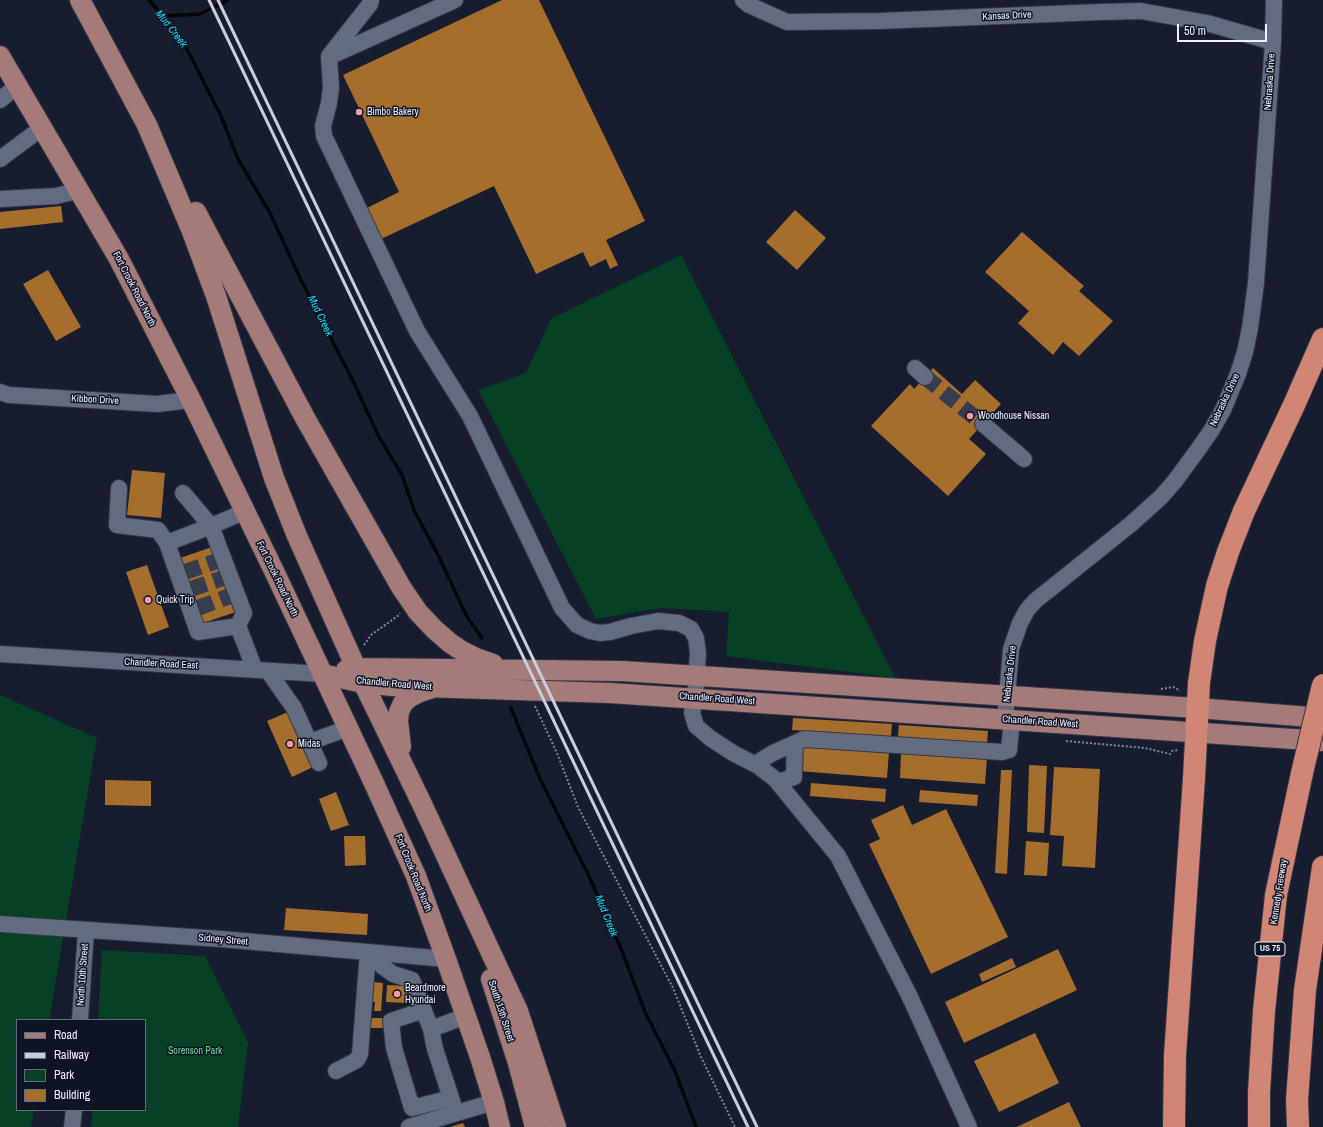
<!DOCTYPE html>
<html>
<head>
<meta charset="utf-8">
<style>
	body { margin:0 }
	#map { position:relative; width:1323px; height:1127px; overflow:hidden; background:#171d2f; font-family:"Archivo Narrow",sans-serif }
	canvas { display:block }
	.legend { position:absolute; left:16px; top:1019px; width:130px; height:92px; box-sizing:border-box; background:#0e1325; border:1px solid #676c7c; margin:0; padding:5px 7px; list-style:none; font-size:12px; color:#edf1ff }
	.legend li { display:flex; align-items:center; gap:8px; height:20px }
	.legend b { width:20px; border:1px solid #676c7c }
	.scale { position:absolute; left:1177px; top:24px; width:90px; height:18px; box-sizing:border-box; border:2px solid #edf1ff; border-top:0; padding-left:5px; font-size:12px; line-height:14px; white-space:nowrap; color:#edf1ff; -webkit-text-stroke:3px #0e1325; paint-order:stroke }
</style>
</head>
<body>
<div id="map">
<canvas width="1323" height="1127"></canvas>
<ul class="legend">
<li><b style="height:5px;background:#a57b79"></b>Road</li>
<li><b style="height:5px;background:#c8cddb"></b>Railway</li>
<li><b style="height:11px;background:#074125"></b>Park</li>
<li><b style="height:11px;background:#a66e2d"></b>Building</li>
</ul>
<div class="scale">50 m</div>
</div>
<script>
const g = document.querySelector('canvas').getContext('2d');
g.lineJoin = 'round';
function paint(path, color) {
  g.fillStyle = color;
  g.fill(path, 'evenodd');
}
function toPath(rows) {
  const path = new Path2D();
  for (const r of rows) {
    path.moveTo(r[0], r[1]);
    for (let i = 2; i < r.length; i += 2) path.lineTo(r[i], r[i + 1]);
  }
  return path;
}
function strokePath(path, color, width, dash) {
  g.strokeStyle = color;
  g.lineWidth = width;
  g.lineCap = dash ? 'butt' : 'round';
  g.setLineDash(dash || []);
  g.stroke(path);
}
function write(font, color, halo, rows, align = 'center') {
  g.font = font + ' "Archivo Narrow",sans-serif';
  g.lineWidth = 3;
  g.setLineDash([]);
  g.textBaseline = 'middle';
  g.strokeStyle = halo;
  g.fillStyle = color;
  for (const [text, x, y, turn = 0] of rows) {
    g.save();
    g.translate(x, y);
    g.rotate((+turn || 0) * Math.PI / 180);
    g.textAlign = isNaN(turn) ? turn : align;
    if (halo) g.strokeText(text, 0, 0);
    g.fillText(text, 0, 0);
    g.restore();
  }
}
paint(toPath([
	[681,255,895,678,726,656,729,612,661,608,596,619,478,390,526,373,551,319],
	[0,695,97,738,49,1020,17,1020,17,1110,34,1110,31,1127,0,1127],
	[102,950,205,956,248,1042,238,1127,91,1127,92,1110,145,1110,145,1020,98,1020]
]), '#074125');
strokePath(toPath([
	[149,0,163,16,188,51,221,116,238,159,270,213,301,280,353,381,378,435,402,475,414,510,439,557,467,617,482,638],
	[163,16,200,14,228,0],
	[511,708,540,779,589,876,622,951,645,1012,675,1071,696,1127]
]), '#000709', 3.5);
paint(toPath([
	[502,0,539,0,645,221,606,240,618,265,610,269,606,259,590,267,583,252,536,274,494,186,381,239,367,208,399,192,343,75],
	[61,206,63,222,0,229,0,212],
	[795,210,826,238,797,270,766,242],
	[1022,232,1084,286,1079,291,1113,321,1079,356,1063,342,1053,355,1018,323,1029,311,985,272],
	[48,270,81,327,56,341,23,284],
	[933,368,962,394,975,380,1001,404,969,439,986,454,948,496,871,426,910,384,914,389],
	[132,470,165,473,161,518,127,515],
	[212,547,236,612,203,623,180,558],
	[147,565,169,627,148,635,126,572],
	[288,712,313,767,292,777,267,721],
	[793,718,892,724,891,737,792,730],
	[899,725,988,731,987,744,898,737],
	[800,744,889,751,887,778,798,771],
	[901,751,987,757,985,784,900,778],
	[1029,765,1047,766,1044,833,1027,832],
	[1054,767,1100,769,1095,868,1062,866,1064,836,1050,835],
	[1001,770,1012,770,1007,874,995,873],
	[105,780,151,781,151,806,105,805],
	[811,783,886,789,885,802,810,796],
	[920,790,978,795,977,806,919,802],
	[336,792,349,825,331,831,319,799],
	[903,805,912,825,946,809,1008,937,931,974,869,844,880,839,871,820],
	[344,836,365,836,366,865,345,866],
	[1026,841,1049,843,1047,876,1024,875],
	[286,908,368,914,367,935,284,930],
	[1058,949,1077,990,964,1043,945,1002],
	[1012,958,1016,967,982,982,979,974],
	[372,982,383,983,381,1011,374,1011,375,1002,371,1002],
	[387,985,408,986,407,1003,386,1002],
	[371,1018,383,1018,383,1028,371,1028],
	[1035,1033,1059,1083,999,1112,974,1061],
	[1069,1102,1081,1127,1017,1127],
	[463,1123,465,1127,450,1127]
]), '#a66e2d');
strokePath(toPath([
	[925,377,983,424],
	[185,572,217,561],
	[191,589,223,578],
	[198,608,230,596]
]), '#373d4e', 16, [16, 8]);
const minor = toPath([
	[371,0,370,4,329,56,331,88,329,103,323,126,324,136,417,331,470,416,562,608,577,625,590,631,600,633,610,632,631,626,658,621,679,623,691,629,696,638,698,653,695,698,692,713,696,726,710,738,733,753,758,766,775,779,838,856,909,995,969,1127],
	[743,0,749,5,787,22,879,21,1099,12,1141,11,1207,23,1273,42],
	[331,56,455,0],
	[0,100,18,85],
	[0,159,43,127],
	[0,199,56,196,80,190],
	[915,368,925,377],
	[0,392,9,395,157,404,191,400],
	[983,424,1024,459],
	[119,488,117,525,158,530,167,543],
	[183,493,211,526,244,613,238,626],
	[244,512,211,526,167,543,198,632,238,626,255,670],
	[0,654,322,674],
	[268,671,294,708,319,763],
	[1005,720,1011,649,1020,623,1027,610,1035,601,1131,524,1161,497,1175,481,1197,451,1211,431,1223,410,1238,374,1245,352,1250,328,1256,283,1273,42,1274,0],
	[310,742,348,728],
	[755,764,773,753,804,739,1002,752,1009,750,1012,720],
	[778,782,794,777,795,743],
	[0,924,221,939,446,959],
	[380,953,382,966,393,974,412,980,431,1029,466,1016],
	[424,1010,391,1021,394,1048,412,1108,451,1098],
	[80,1020,86,930],
	[431,1029,435,1049,456,1113],
	[336,1071,357,1060,360,1054,368,952],
	[72,1127,74,1110],
	[409,1127,494,1102]
]);
const major = toPath([
	[80,0,147,125,191,229,216,296,274,478,297,536,356,668,422,804,518,1011,556,1127],
	[0,56,119,259,191,400,275,573,373,781,416,876,446,959,480,1057,494,1102,500,1127],
	[196,212,305,418,401,587,418,612,434,629,450,643,462,651,476,658,493,664],
	[346,670,356,668,622,671,1197,708,1323,718],
	[322,674,363,683,392,686,610,693,1323,741],
	[401,747,398,721,399,712,403,703,410,697,420,692,430,689],
	[491,979,518,1063,535,1127]
]);
const highway = toPath([
	[1174,1127,1175,1055,1194,778,1199,683,1205,641,1217,586,1228,552,1244,511,1294,405,1323,339],
	[1259,1127,1259,1092,1264,1011,1276,895,1302,773],
	[1298,1127,1297,1100,1305,990,1323,867]
]);
strokePath(minor, '#333645', 18);
strokePath(major, '#333645', 22);
strokePath(highway, '#333645', 24);
strokePath(toPath([
	[364,645,371,635,399,615,400,613],
	[1161,689,1174,687,1180,691],
	[535,706,557,753,578,807,673,988,701,1057,735,1127],
	[1066,741,1145,748,1170,754,1172,751,1178,750]
]), '#828797', 2, [2, 2]);
strokePath(minor, '#636b81', 16);
strokePath(major, '#a57b79', 20);
strokePath(highway, '#d18574', 22);
strokePath(toPath([
	[209,0,748,1127],
	[218,0,757,1127]
]), '#c8cddb', 3);
const highwayBridge = toPath([
	[1302,773,1323,685]
]);
strokePath(highwayBridge, '#333645', 24, []);
strokePath(highwayBridge, '#d18574', 22);
for (const [x, y, r, color] of [
	[359,112,4,"#f39aab"],
	[970,416,4,"#f39aab"],
	[148,600,4,"#f39aab"],
	[290,744,4,"#f39aab"],
	[397,994,4,"#f39aab"]
]) {
  const dot = new Path2D();
  dot.arc(x, y, r, 0, 2 * Math.PI);
  g.fillStyle = color;
  g.fill(dot);
  strokePath(dot, '#0e1325', 1.5);
}
for (const [x, y, w] of [
	[1270,949,30]
]) {
  const box = new Path2D();
  box.roundRect(x - w / 2, y - 7, w, 14, 3);
  g.fillStyle = '#0e1325';
  g.fill(box);
  strokePath(box, '#edf1ff', 1);
}
write('bold 9px', '#edf1ff', null, [
	["US 75",1270,949]
]);
write('10px', '#edf1ff', '#0e1325', [
	["Kansas Drive",1007,16,-3],
	["Nebraska Drive",1270,82,-86],
	["Fort Crook Road North",134,289,63],
	["Kibbon Drive",95,400,3],
	["Nebraska Drive",1225,400,-65],
	["Fort Crook Road North",277,579,64],
	["Chandler Road East",161,664,3],
	["Nebraska Drive",1010,674,-84],
	["Chandler Road West",394,684,5],
	["Chandler Road West",717,699,4],
	["Chandler Road West",1040,722,4],
	["Fort Crook Road North",413,873,68],
	["Kennedy Freeway",1279,892,-81],
	["Sidney Street",223,940,5],
	["North 10th Street",83,975,-86],
	["South 13th Street",501,1011,72]
]);
write('10px', '#edf1ff', '#0e1325', [
	["Bimbo Bakery",367,112],
	["Woodhouse Nissan",978,416],
	["Quick Trip",156,600],
	["Midas",298,744],
	["Beardmore",405,988],
	["Hyundai",405,1000]
], 'left');
write('10px', '#6fdb9b', '#0e1325', [
	["Sorenson Park",195,1051]
]);
write('italic 11px', '#16daee', '#0e1325', [
	["Mud Creek",171,29,52],
	["Mud Creek",320,316,64],
	["Mud Creek",606,916,68]
]);
</script>
</body>
</html>
